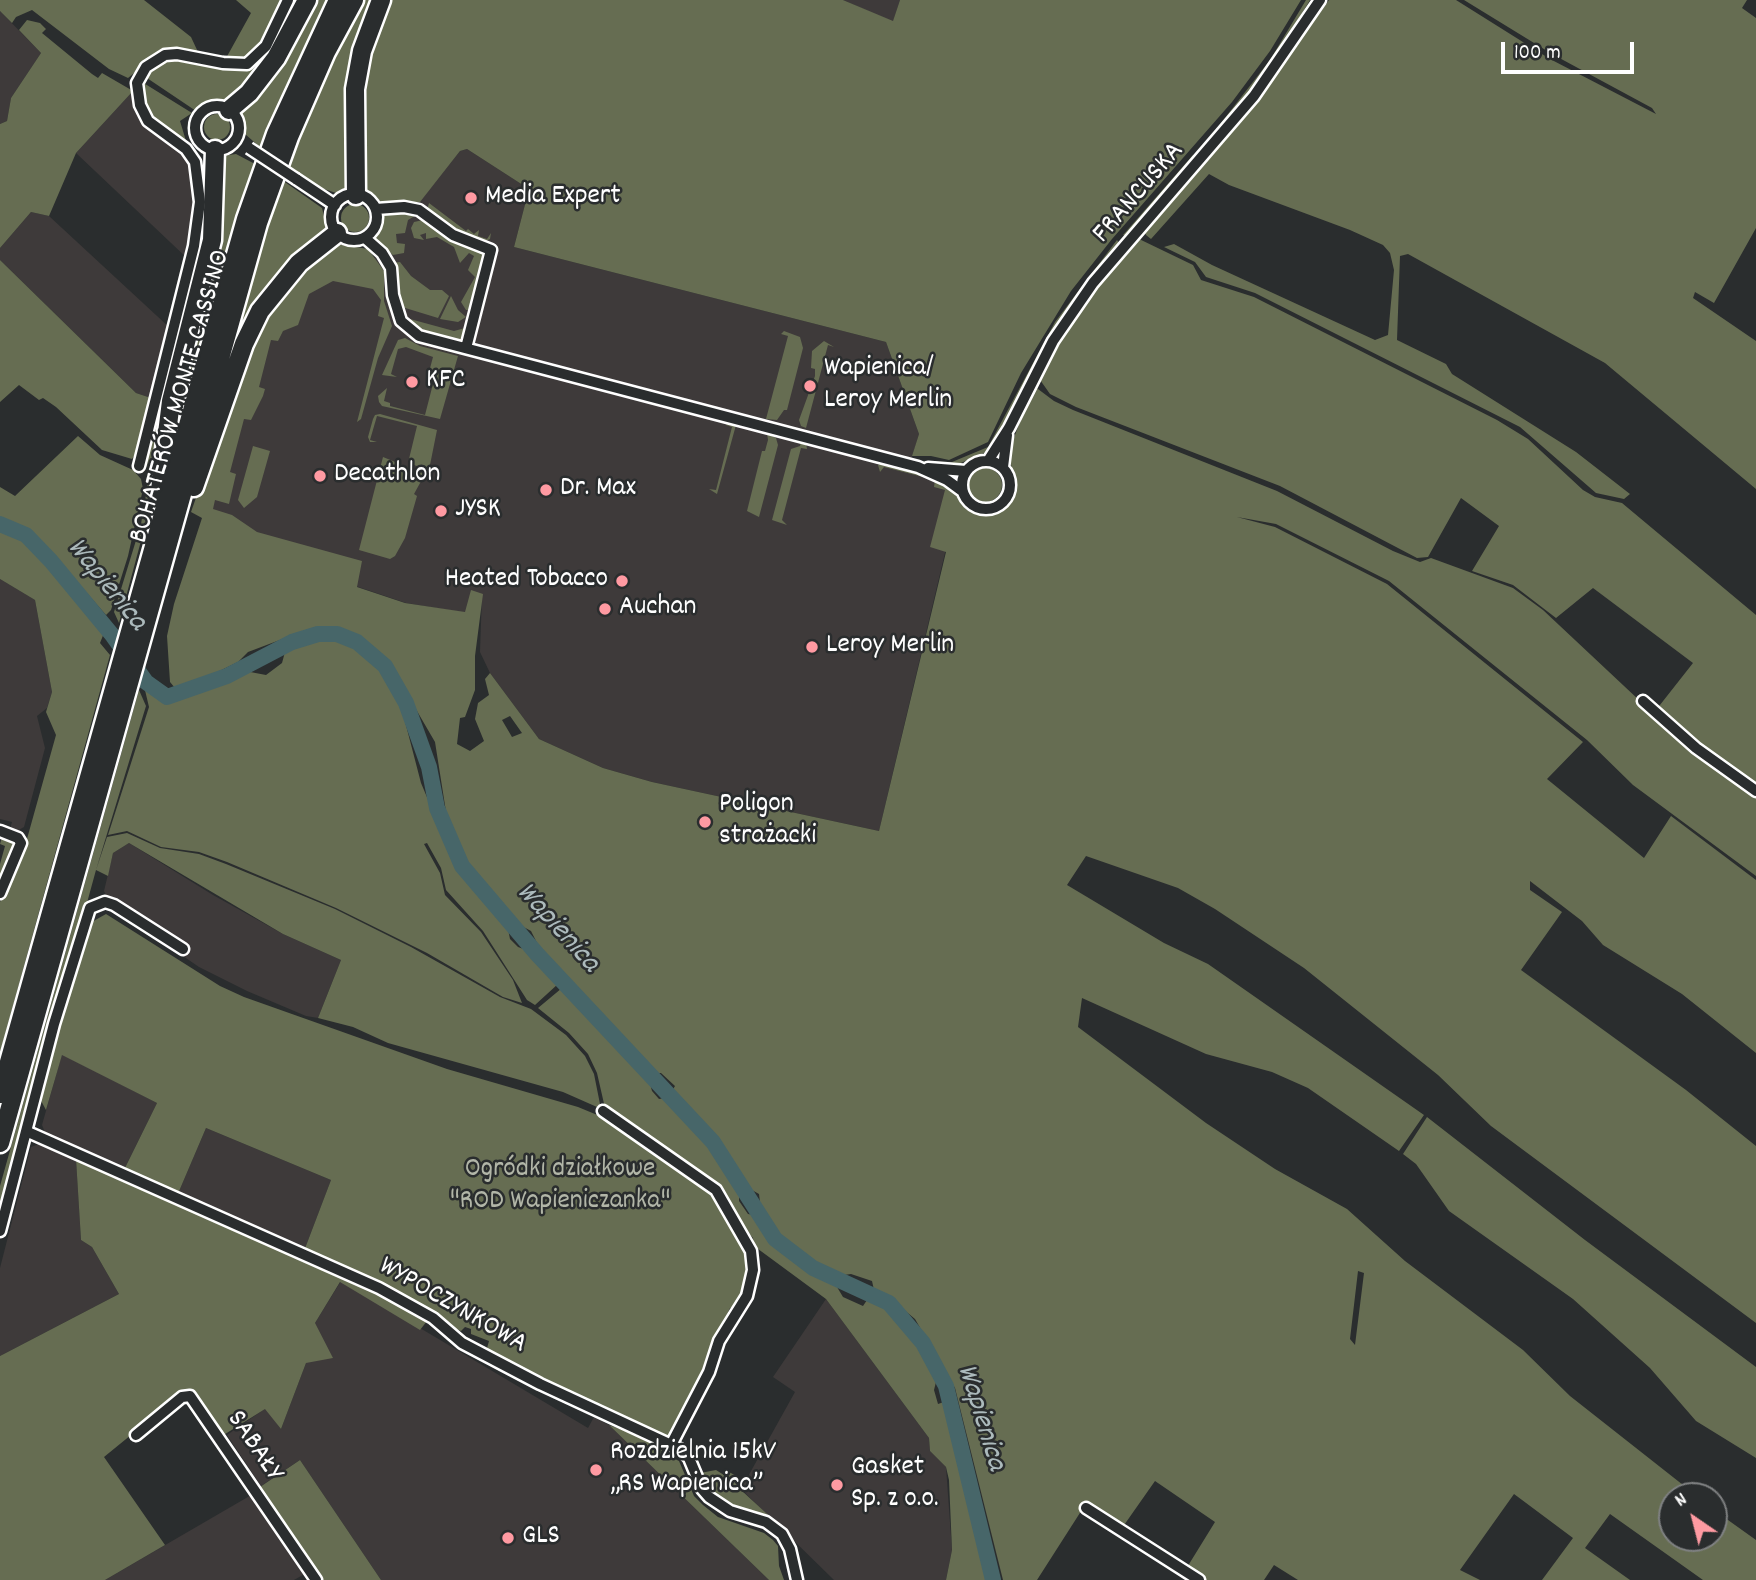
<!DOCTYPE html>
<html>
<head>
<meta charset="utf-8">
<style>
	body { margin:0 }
	#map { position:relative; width:1756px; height:1580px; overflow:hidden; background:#2a2d2e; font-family:Dekko,sans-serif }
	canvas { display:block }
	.north { position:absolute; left:1658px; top:1482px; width:70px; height:70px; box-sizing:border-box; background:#2a2d2e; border:2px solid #7f8182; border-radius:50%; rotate:325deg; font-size:19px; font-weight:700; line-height:28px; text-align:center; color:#fff }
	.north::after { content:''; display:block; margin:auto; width:24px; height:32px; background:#ff9aa2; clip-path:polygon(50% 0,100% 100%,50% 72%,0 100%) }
	.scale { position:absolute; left:1501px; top:42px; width:133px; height:32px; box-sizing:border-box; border:4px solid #fff; border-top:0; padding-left:9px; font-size:21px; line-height:24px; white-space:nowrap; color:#fff; -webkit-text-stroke:5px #2a2d2e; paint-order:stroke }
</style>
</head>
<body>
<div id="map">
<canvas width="1756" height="1580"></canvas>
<div class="north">N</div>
<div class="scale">100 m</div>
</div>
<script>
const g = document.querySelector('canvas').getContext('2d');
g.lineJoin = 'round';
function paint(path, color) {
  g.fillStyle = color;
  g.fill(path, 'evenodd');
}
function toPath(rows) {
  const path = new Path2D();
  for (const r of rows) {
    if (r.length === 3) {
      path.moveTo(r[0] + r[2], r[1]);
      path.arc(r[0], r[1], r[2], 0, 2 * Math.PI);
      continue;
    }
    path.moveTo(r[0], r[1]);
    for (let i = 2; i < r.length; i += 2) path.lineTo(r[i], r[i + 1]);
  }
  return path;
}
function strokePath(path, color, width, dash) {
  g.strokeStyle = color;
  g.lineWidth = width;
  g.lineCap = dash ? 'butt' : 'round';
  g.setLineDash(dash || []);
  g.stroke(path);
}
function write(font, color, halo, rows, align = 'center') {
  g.font = font + ' Dekko,sans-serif';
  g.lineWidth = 5;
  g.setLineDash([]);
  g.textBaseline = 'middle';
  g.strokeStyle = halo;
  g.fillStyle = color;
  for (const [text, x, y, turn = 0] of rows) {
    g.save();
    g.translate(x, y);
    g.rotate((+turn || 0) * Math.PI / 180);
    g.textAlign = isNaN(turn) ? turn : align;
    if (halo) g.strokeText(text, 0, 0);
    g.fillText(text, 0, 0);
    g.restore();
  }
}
paint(toPath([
	[843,0,900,0,893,22],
	[0,11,41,53,11,98,7,121,0,124],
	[133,91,143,119,185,154,195,176,196,222,189,260,76,153],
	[467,149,529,189,514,247,886,342,919,434,908,470,948,484,958,498,879,831,652,782,603,768,539,739,490,673,480,652,482,594,466,613,406,603,248,550,202,518,274,321,300,289,371,262,460,151],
	[31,212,49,216,170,328,151,398,136,393,0,260,0,248],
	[0,579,35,600,52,692,47,708,37,716,45,748,24,827,17,831,10,829,12,822,0,819],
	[129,843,213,895,283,934,341,960,318,1018,306,1016,247,991,199,967,180,954,184,946,106,895,104,891,113,853],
	[62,1054,157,1103,123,1172,46,1135,42,1125],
	[206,1128,331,1180,304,1251,177,1196],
	[39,1144,76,1159,81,1240,92,1247,119,1294,0,1356,0,1268,31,1147],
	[341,1281,588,1428,594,1417,609,1425,769,1580,381,1580,300,1460,261,1486,227,1435,266,1408,281,1429,306,1363,315,1323],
	[826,1299,929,1438,930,1451,946,1467,952,1550,946,1580,834,1580,741,1489,795,1392,773,1377],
	[253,1494,308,1572,294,1580,105,1580]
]), '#3e3a3a');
paint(toPath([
	[0,0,144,0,191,37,198,52,170,49,158,54,128,78,109,69,32,10,16,17,12,23,0,11],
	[236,0,285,0,258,52,247,61,225,60,251,13],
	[313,0,328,0,295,66,261,148,245,134,236,110],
	[363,0,376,0,366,22,351,190,339,194,321,188,288,167,329,69],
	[387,0,843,0,893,21,900,0,1301,0,1270,51,1232,102,1112,239,1071,291,1021,373,988,442,949,460,931,456,912,456,919,434,886,342,514,247,529,189,467,149,460,151,420,202,386,205,363,189,359,178,365,55],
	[1306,0,1310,0,1272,63,1200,150,1270,60],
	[1329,0,1456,0,1550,59,1656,114,1652,108,1552,54,1464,0,1747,0,1742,8,1756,18,1756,228,1714,303,1695,292,1693,298,1756,341,1756,489,1605,363,1408,254,1400,256,1397,340,1446,364,1452,374,1576,452,1630,494,1624,499,1596,493,1520,427,1255,293,1206,277,1195,262,1164,247,1174,244,1212,265,1375,340,1388,335,1394,270,1390,253,1383,245,1350,230,1229,185,1209,174,1151,239,1146,235,1144,231,1257,99],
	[27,20,40,23,46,29,42,33,92,74,98,78,102,73,133,91,76,153,49,216,31,212,0,248,0,124,7,121,11,98,41,53,19,30],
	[176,56,234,69,250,66,259,71,228,103,208,103,196,111,144,76,156,63],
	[142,82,192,113,180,121,186,141,150,119,140,89],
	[217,127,13],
	[236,154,255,164,170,449,174,410,220,230,222,156],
	[1193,155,1196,157,1126,236,1123,235],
	[282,180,322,208,328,232,300,254,213,418,251,279],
	[429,203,466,231,468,229,474,234,479,230,478,236,487,239,491,233,490,239,484,242,452,228,427,210],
	[355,218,14],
	[406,210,418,214,408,220,405,233,396,234,397,243,405,244,404,253,393,255,372,238,380,226,381,212],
	[423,220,451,239,483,254,484,261,471,310,466,310,461,302,475,277,468,270,474,256,469,253,460,263,454,247,437,237,426,239,426,233,420,235,424,240,414,238,411,228,414,222],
	[1137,238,1193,265,1201,280,1254,297,1497,420,1528,439,1583,490,1595,497,1622,503,1756,615,1756,789,1656,710,1693,663,1593,588,1556,618,1513,585,1472,571,1499,526,1461,498,1428,557,1417,558,1280,486,1076,407,1050,394,1038,377,1057,343,1096,286],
	[1117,240,1119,243,1076,297,1045,345,991,450,956,465,916,461,952,462,988,447,1055,322],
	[337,244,368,249,384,271,384,301,392,326,378,358,361,419,357,422,384,318,378,316,381,300,373,289,333,281,309,294,298,325,283,331,278,341,271,340,259,387,265,389,263,396,251,420,244,419,230,472,236,474,229,504,215,500,213,509,232,515,257,532,362,561,357,587,405,603,465,612,471,590,483,594,475,656,475,690,465,717,460,718,457,744,470,751,484,741,475,719,478,703,489,695,485,679,490,673,539,739,603,768,652,782,879,831,946,552,930,547,945,490,934,487,935,480,884,467,880,472,878,465,882,463,948,484,965,508,975,514,988,516,1001,511,1011,502,1016,484,1008,453,1034,386,1054,401,1073,410,1277,491,1393,551,1420,562,1431,558,1513,588,1543,610,1656,716,1756,794,1756,876,1633,785,1587,740,1389,581,1276,524,1237,517,1275,527,1387,584,1583,742,1547,779,1644,858,1671,816,1756,880,1756,1053,1682,994,1603,945,1582,921,1530,881,1530,890,1562,912,1521,970,1686,1090,1756,1146,1756,1323,1491,1126,1438,1075,1304,968,1215,909,1178,888,1086,856,1067,885,1164,943,1208,964,1424,1115,1399,1151,1308,1088,1272,1072,1206,1054,1082,998,1078,1027,1206,1123,1275,1169,1347,1209,1405,1261,1523,1350,1570,1396,1697,1496,1672,1496,1672,1538,1714,1538,1714,1510,1756,1540,1756,1580,1703,1580,1610,1514,1585,1548,1630,1580,1542,1580,1573,1538,1514,1494,1460,1570,1480,1580,1298,1580,1274,1565,1264,1580,1203,1580,1186,1569,1215,1522,1155,1481,1122,1528,1085,1505,1037,1580,1003,1580,955,1388,915,1319,891,1299,874,1290,872,1281,851,1274,837,1276,801,1256,780,1237,761,1210,759,1194,750,1189,715,1141,672,1091,675,1086,661,1073,654,1073,540,949,531,931,516,923,489,894,457,847,447,818,435,742,389,663,364,640,348,633,309,629,248,652,238,662,203,679,175,688,170,682,167,636,174,604,202,518,191,512,249,346,286,284],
	[510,716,522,733,512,737,502,720],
	[1358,1271,1364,1273,1355,1345,1350,1339],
	[0,260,136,393,151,398,139,450,132,459,102,450,56,407,43,398,39,400,19,385,0,402],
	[400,262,411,276,430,290,442,290,449,296,438,318,402,307,393,263],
	[451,296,458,310,466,317,458,322,440,319],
	[410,319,454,331,465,328,465,336,457,341,426,333,406,320],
	[784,331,800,337,803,348,787,410,784,410,777,420,766,419,788,336,781,334],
	[405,338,420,346,458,356,440,419,382,406,379,402,378,396,387,388,384,401,390,403,390,406,425,415,435,376,429,372,433,357,406,347,398,349,391,374,397,377,382,375,398,340],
	[824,341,834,347,828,345,806,428,801,426,799,420,815,376,815,369,811,368,812,351],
	[166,369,171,369,153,496,119,623,114,612,141,524,147,489,148,444],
	[380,414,437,430,429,470,408,463,417,426,377,416,370,440,377,442,370,442,368,437,373,419,375,415],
	[728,422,736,425,717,494,709,489,716,490,732,427,726,425],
	[767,433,776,438,778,445,759,517,747,511,762,451,765,451,768,440],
	[78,436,100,455,133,470,141,479,143,489,128,556,111,610,106,615,34,533,0,518,0,487,15,496],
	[801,442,806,443,807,449,801,448,782,520,787,525,772,520,791,449,800,446],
	[253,446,270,451,257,497,244,508,238,500],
	[383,457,425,474,414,494,417,496,405,538,395,556,390,559,359,550],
	[985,485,17],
	[0,529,11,532,42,558,104,633,100,643,110,655,0,1053,0,902,25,846,56,735,46,712,52,692,35,600,0,579],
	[329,638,346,641,366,656,386,676,401,706,421,783,451,854,462,873,508,929,510,939,518,947,529,951,558,984,535,1005,527,1000,483,931,446,890,441,868,427,843,424,844,440,873,445,895,481,932,513,980,522,1003,503,997,427,953,336,908,227,862,199,852,161,847,127,831,108,835,149,707,144,686,159,698,171,700,245,671,266,675,282,663,285,652,305,642],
	[139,690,146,706,96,870,107,837,127,833,160,848,199,854,226,864,335,909,411,947,500,997,531,1009,566,1035,585,1056,594,1074,600,1104,597,1107,563,1092,388,1043,353,1027,318,1018,341,960,283,934,129,843,113,853,108,876,96,870,0,1220,0,1186],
	[2,837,11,840,14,851,0,883,0,864,5,846,0,844],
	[106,914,220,986,244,997,447,1069,578,1107,607,1119,712,1192,721,1204,746,1253,749,1281,736,1307,730,1308,727,1315,729,1318,708,1367,671,1436,666,1439,486,1352,489,1341,471,1334,471,1329,465,1327,461,1331,447,1325,420,1305,304,1251,331,1180,206,1128,177,1196,123,1172,157,1103,62,1055,46,1110,38,1095,56,1025,90,923],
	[562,988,648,1076,652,1091,659,1099,665,1098,716,1153,739,1190,739,1201,748,1214,754,1215,788,1258,837,1287,843,1297,863,1306,867,1300,886,1308,907,1328,930,1366,936,1382,934,1390,938,1404,944,1402,987,1580,946,1580,952,1550,949,1480,946,1467,930,1451,929,1438,826,1299,754,1246,753,1238,741,1225,728,1199,718,1187,605,1108,597,1073,588,1054,569,1033,538,1008],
	[1427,1117,1585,1240,1756,1367,1756,1458,1696,1421,1650,1368,1573,1299,1449,1211,1416,1164,1403,1154],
	[76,1159,345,1276,425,1317,427,1321,420,1330,340,1282,315,1323,333,1358,306,1363,281,1429,265,1409,222,1436,192,1394,180,1395,104,1457,165,1545,105,1580,0,1580,0,1356,119,1294,92,1247,81,1240],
	[609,1425,664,1445,661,1452,679,1461,694,1496,703,1505,718,1517,764,1533,773,1540,778,1546,779,1566,784,1580,769,1580],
	[300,1460,381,1580,319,1580,257,1489],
	[716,1470,724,1475,729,1472,746,1481,741,1490,778,1524,720,1501,704,1485,700,1473]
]), '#666d52');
strokePath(toPath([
	[0,524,26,535,51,561,113,636,146,682,167,697,227,676,292,642,318,634,337,634,357,642,385,666,406,703,429,767,437,808,462,866,537,954,713,1142,775,1239,813,1268,889,1303,923,1343,946,1386,993,1580]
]), '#476669', 16);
const street = toPath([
	[217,128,22],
	[296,179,335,205],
	[354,217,23],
	[376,209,404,207,419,210,453,235,491,250,466,348],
	[365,238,382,253,391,268,393,295,401,321,419,336,918,467,947,480,962,491],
	[986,485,24],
	[988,461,1009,428,1053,341,1093,283,1254,96,1320,0],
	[139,466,194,246,200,202,195,162,186,149,148,121,140,105,137,83,146,67,165,55,177,54,223,63,247,64,266,46,288,0],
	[1003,467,1007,435],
	[928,468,966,471],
	[1643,701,1696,748,1756,791],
	[0,831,18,838,21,843,0,893],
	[603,1111,716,1190,751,1251,753,1270,747,1296,719,1341,709,1372,671,1445],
	[28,1132,379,1288,433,1318,462,1343,540,1384,680,1449,689,1458,702,1489,709,1497,730,1511,766,1522,782,1534,790,1549,797,1580],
	[0,1231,54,1024,90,908,105,902,114,905,183,949],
	[136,1435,182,1397,190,1396,316,1580],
	[1086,1508,1199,1580]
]);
const highway = toPath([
	[229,110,249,93,276,58,307,0],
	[356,195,355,89,362,51,381,0],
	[194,487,244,344,260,311,299,263,337,233],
	[160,490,171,401,212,240,215,150],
	[0,1094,246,219,276,134,338,0],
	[0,1143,258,223,289,137,326,52,354,0]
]);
strokePath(street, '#fff', 15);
strokePath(highway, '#fff', 23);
strokePath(street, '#2a2d2e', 10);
strokePath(highway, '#2a2d2e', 18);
const streetBridge = toPath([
	[249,148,296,179]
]);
strokePath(streetBridge, '#fff', 15, []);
strokePath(streetBridge, '#2a2d2e', 10);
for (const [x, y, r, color] of [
	[471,198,7,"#ff9aa2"],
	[412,382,7,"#ff9aa2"],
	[810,386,7,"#ff9aa2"],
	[320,476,7,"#ff9aa2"],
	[546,490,7,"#ff9aa2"],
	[441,511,7,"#ff9aa2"],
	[622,581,7,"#ff9aa2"],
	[605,609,7,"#ff9aa2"],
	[812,647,7,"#ff9aa2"],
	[705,822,7,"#ff9aa2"],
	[596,1470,7,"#ff9aa2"],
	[837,1485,7,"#ff9aa2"],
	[508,1538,7,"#ff9aa2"]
]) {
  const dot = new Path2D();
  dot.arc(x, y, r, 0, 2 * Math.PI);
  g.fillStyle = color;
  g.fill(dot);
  strokePath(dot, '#2a2d2e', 2.5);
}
write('28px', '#fff', '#2a2d2e', [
	["FRANCUSKA",1140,194,-49],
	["BOHATERÓW MONTE CASSINO",182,397,-74],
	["WYPOCZYNKOWA",452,1307,30],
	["SABAŁY",253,1447,56]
]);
write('28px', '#fff', '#2a2d2e', [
	["Media Expert",485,198],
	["Wapienica/",824,370],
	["Leroy Merlin",824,402],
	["KFC",426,382],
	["Decathlon",334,476],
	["Dr. Max",560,490],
	["JYSK",455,511],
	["Heated Tobacco",608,581,"right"],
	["Auchan",619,609],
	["Leroy Merlin",826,647],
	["Poligon",719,806],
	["strażacki",719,838],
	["Rozdzielnia 15kV",610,1454],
	["„RS Wapienica”",610,1486],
	["Gasket",851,1469],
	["Sp. z o.o.",851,1501],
	["GLS",522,1538]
], 'left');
write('28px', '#b2b6a8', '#2a2d2e', [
	["Ogródki działkowe",560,1171],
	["\"ROD Wapieniczanka\"",560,1203]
]);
write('italic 30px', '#acbabc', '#2a2d2e', [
	["Wapienica",105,586,51],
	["Wapienica",556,929,48],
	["Wapienica",979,1418,73]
]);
</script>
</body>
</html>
